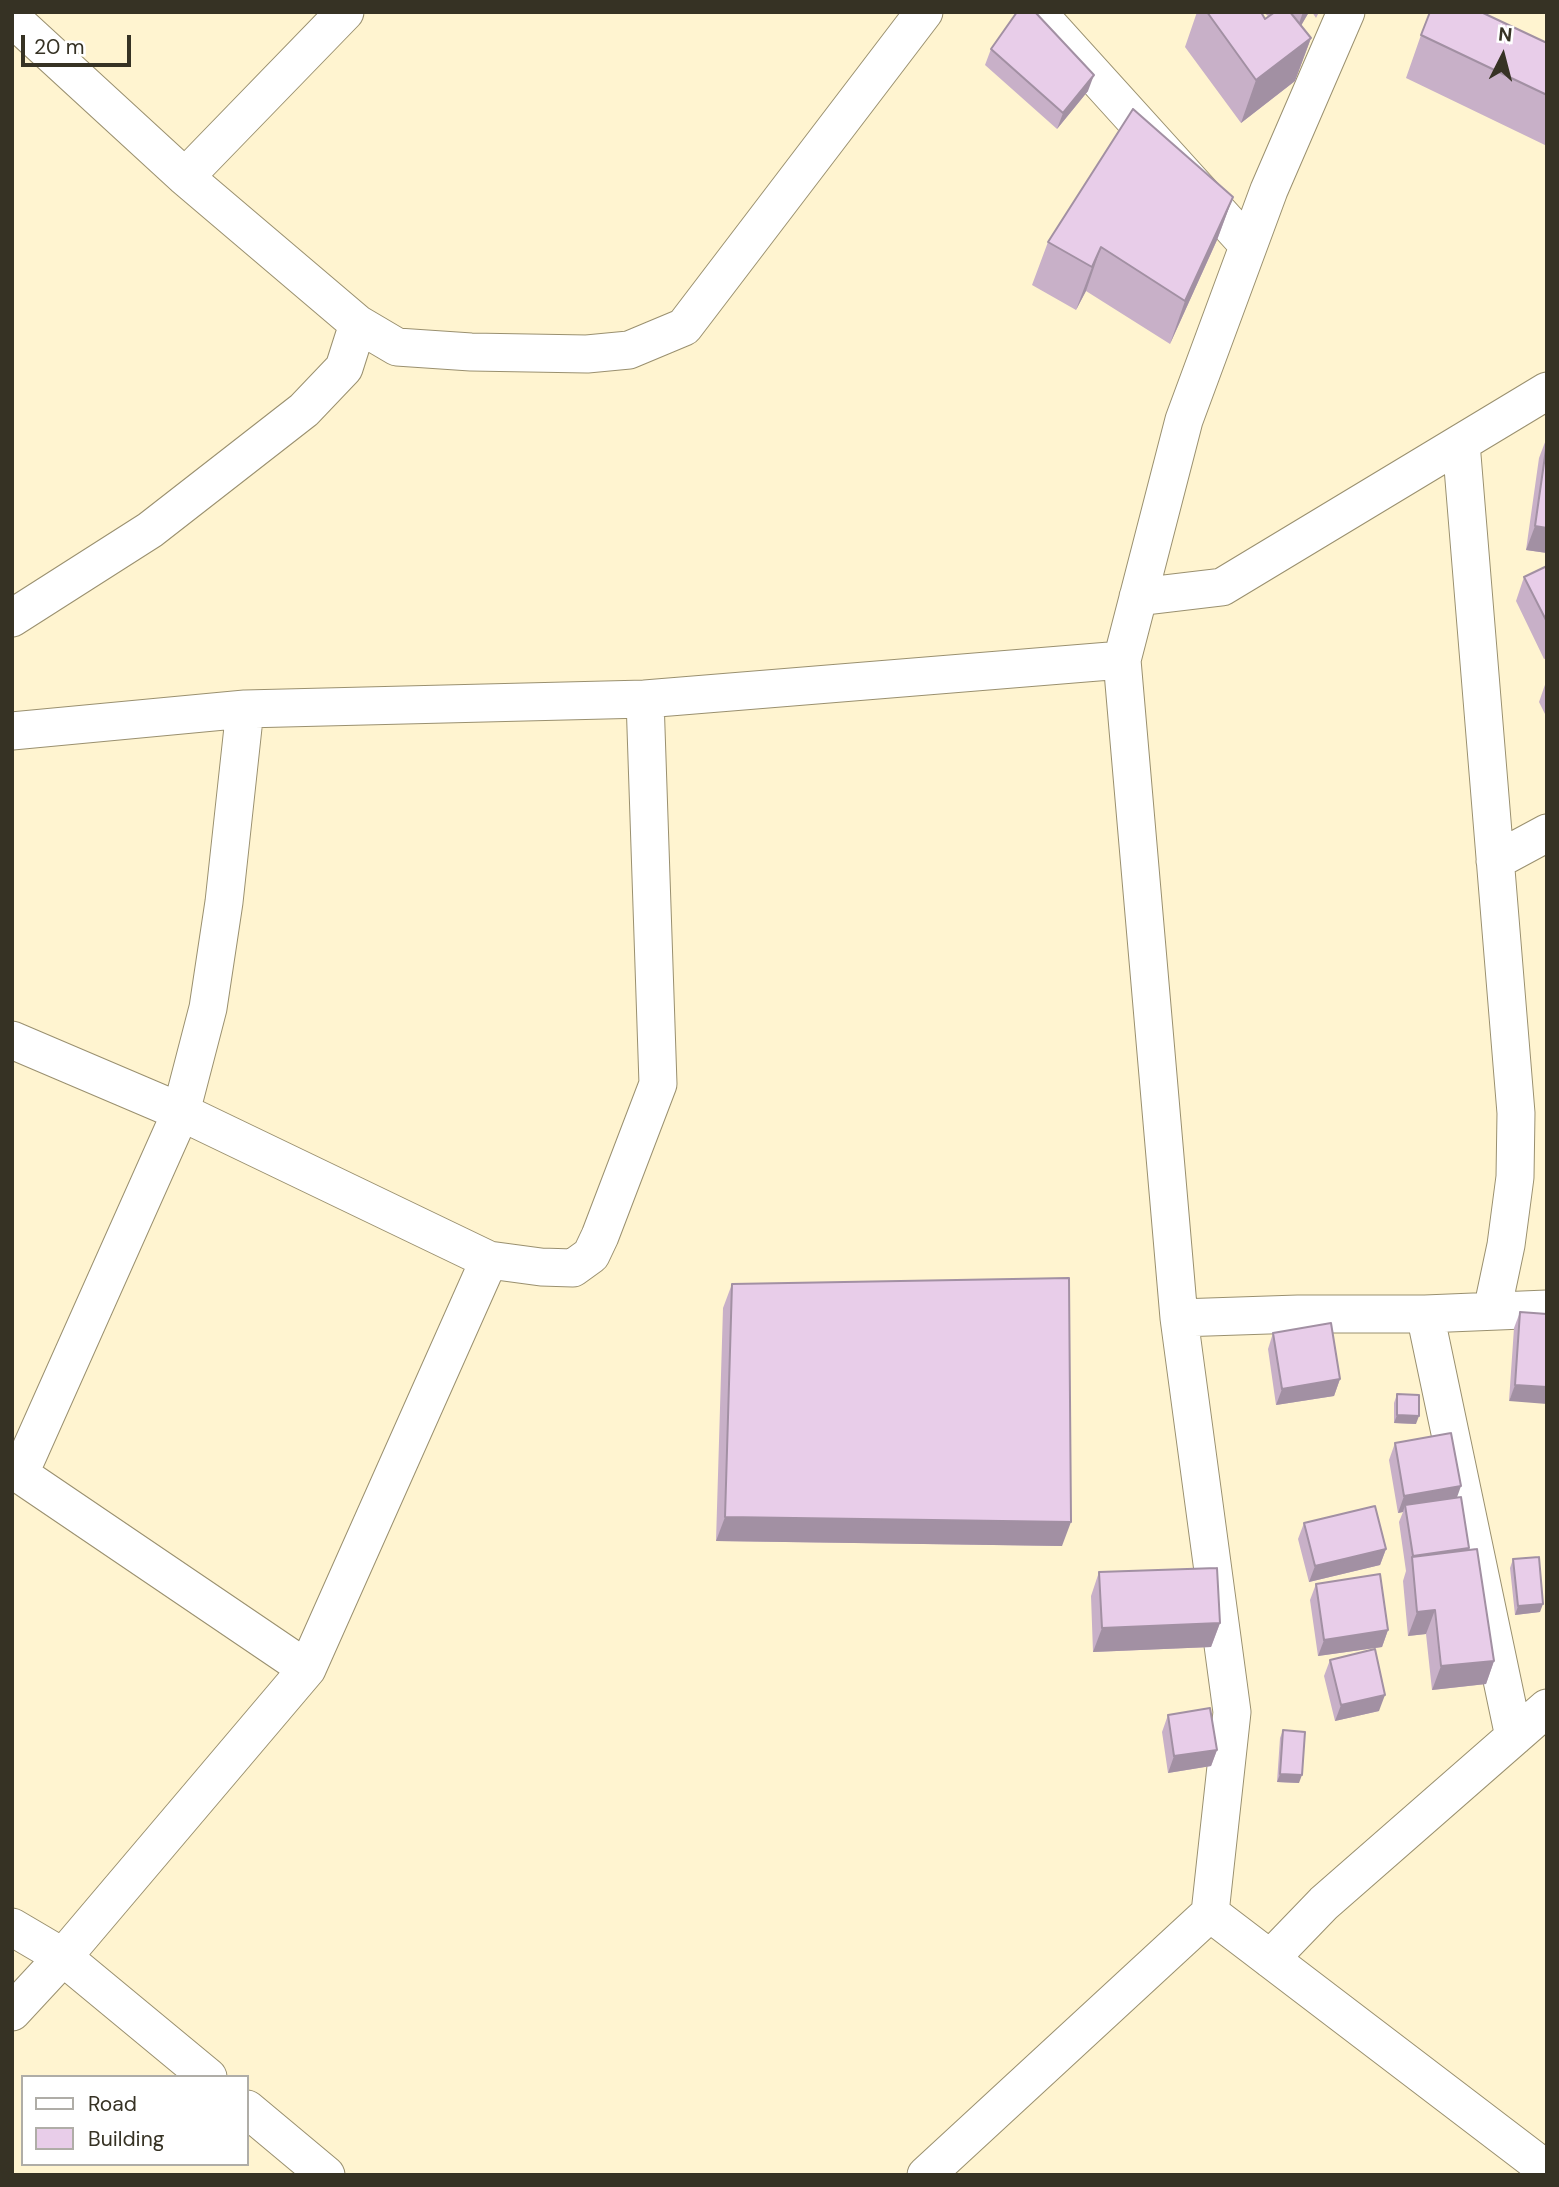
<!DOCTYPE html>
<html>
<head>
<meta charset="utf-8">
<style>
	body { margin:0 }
	#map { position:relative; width:1559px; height:2187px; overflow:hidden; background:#fff4d0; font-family:"DM Sans",sans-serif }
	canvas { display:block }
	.frame { position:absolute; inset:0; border:14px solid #363224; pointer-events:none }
	.legend { position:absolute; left:21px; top:2075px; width:228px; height:91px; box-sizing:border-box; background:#fff; border:2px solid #afada7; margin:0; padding:9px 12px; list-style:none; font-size:21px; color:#363224 }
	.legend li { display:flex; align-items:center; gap:14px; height:35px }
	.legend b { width:35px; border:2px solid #afada7 }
	.north { position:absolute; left:1468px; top:21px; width:70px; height:70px; -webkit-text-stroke:5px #fff; paint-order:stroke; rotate:6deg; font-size:19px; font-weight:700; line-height:28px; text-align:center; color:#363224 }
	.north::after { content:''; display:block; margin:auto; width:24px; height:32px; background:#363224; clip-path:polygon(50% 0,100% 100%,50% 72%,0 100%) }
	.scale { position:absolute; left:21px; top:35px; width:110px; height:32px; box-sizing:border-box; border:4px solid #363224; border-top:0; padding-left:9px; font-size:21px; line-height:24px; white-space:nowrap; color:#363224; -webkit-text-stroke:5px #fff; paint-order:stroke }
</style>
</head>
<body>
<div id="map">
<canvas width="1559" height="2187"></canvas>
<div class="frame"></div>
<ul class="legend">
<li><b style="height:9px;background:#fff"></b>Road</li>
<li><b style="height:19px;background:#e8cde9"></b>Building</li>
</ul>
<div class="north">N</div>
<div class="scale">20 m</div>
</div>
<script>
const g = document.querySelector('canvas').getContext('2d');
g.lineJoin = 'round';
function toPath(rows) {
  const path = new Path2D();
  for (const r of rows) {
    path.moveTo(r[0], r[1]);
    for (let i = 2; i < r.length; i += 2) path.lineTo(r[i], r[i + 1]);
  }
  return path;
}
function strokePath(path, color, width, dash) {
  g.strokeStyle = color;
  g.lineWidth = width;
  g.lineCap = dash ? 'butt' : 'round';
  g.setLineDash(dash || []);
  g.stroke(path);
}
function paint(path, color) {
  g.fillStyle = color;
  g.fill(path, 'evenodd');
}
const minor = toPath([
	[1037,12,1248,245],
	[12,18,185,177,358,324,397,347,471,352,587,354,629,350,684,327,924,12],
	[185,177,345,12],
	[1461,443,1516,1113,1515,1177,1506,1245,1492,1311],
	[1138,597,1222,587,1547,391],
	[12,618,150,530,304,410,344,368,358,324],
	[12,731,245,709,645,699],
	[1495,861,1547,833],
	[12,1040,181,1112,489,1260,541,1267,573,1268,591,1255,600,1236,658,1084,645,699,1122,660],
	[1425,1314,1514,1737],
	[1179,1318,1298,1314,1425,1314,1547,1309],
	[12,1469,307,1669],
	[20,1473,181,1112,208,1008,224,902,245,709],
	[1210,1913,1547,2170],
	[12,1927,63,1957,208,2077],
	[1270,1959,1324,1903,1547,1708],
	[12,2012,63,1957,307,1669,489,1260],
	[247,2109,326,2175],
	[926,2175,1210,1913,1232,1712,1179,1318,1122,660,1184,420,1269,190,1346,12]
]);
strokePath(minor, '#9a906f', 39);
strokePath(minor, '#fff', 37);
paint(toPath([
	[1197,12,1261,12,1265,19,1268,16,1263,12,1309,12,1301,25,1311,38,1295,81,1241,123,1185,47],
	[1312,12,1319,12,1316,18],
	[1421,35,1547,43,1547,146,1406,78],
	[991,49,1088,91,1057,129,985,65],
	[1233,197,1217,240,1170,344,1086,291,1076,310,1032,285,1048,242],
	[1547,437,1547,553,1526,550,1539,458],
	[1547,566,1547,658,1544,659,1516,601,1524,577],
	[1547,679,1547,718,1539,702],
	[732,1284,1062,1546,716,1541,723,1308],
	[1520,1312,1547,1314,1509,1401,1514,1328],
	[1273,1333,1340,1379,1334,1396,1276,1405,1268,1349],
	[1397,1394,1416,1424,1394,1423,1394,1403],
	[1395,1443,1456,1498,1494,1661,1486,1684,1432,1690,1426,1634,1408,1636,1403,1581,1406,1571,1399,1522,1403,1512,1398,1513,1389,1460],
	[1304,1523,1386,1549,1380,1565,1309,1582,1298,1539],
	[1513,1559,1540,1612,1515,1615,1510,1568],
	[1099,1572,1220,1623,1211,1647,1093,1652,1091,1596],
	[1316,1584,1388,1630,1382,1647,1318,1656,1310,1600],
	[1330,1660,1379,1711,1335,1721,1324,1676],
	[1168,1715,1217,1750,1211,1766,1168,1773,1162,1732],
	[1283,1730,1299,1783,1277,1782,1280,1738]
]), '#c8b0c8');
paint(toPath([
	[1303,12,1309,12,1294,38],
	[1311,38,1295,81,1241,123,1256,80],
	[1094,75,1088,91,1057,129,1063,113],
	[1233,197,1217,240,1170,344,1185,301],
	[1101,247,1086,291,1076,310,1092,267],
	[1535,526,1547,528,1547,553,1526,550],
	[1340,1379,1334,1396,1276,1405,1282,1389],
	[1515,1385,1547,1387,1547,1404,1509,1401],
	[1397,1415,1419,1416,1416,1424,1394,1423],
	[1461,1486,1455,1503,1405,1505,1403,1512,1398,1513,1404,1496],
	[725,1517,1071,1522,1062,1546,716,1541],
	[1386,1549,1380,1565,1309,1582,1315,1566],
	[1543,1604,1540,1612,1515,1615,1518,1606],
	[1435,1610,1426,1634,1408,1636,1417,1612],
	[1220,1623,1211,1647,1093,1652,1102,1628],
	[1388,1630,1382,1647,1318,1656,1324,1640],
	[1494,1661,1486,1684,1432,1690,1441,1666],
	[1385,1695,1379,1711,1335,1721,1341,1705],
	[1217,1750,1211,1766,1168,1773,1174,1756],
	[1280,1774,1302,1775,1299,1783,1277,1782]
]), '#a290a3');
const building = toPath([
	[1017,12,1035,12,1094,75,1063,113,991,49,1017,12],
	[1207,12,1261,12,1265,19,1275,12,1290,12,1311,38,1256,80,1207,12],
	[1430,12,1481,12,1547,43,1547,95,1421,35,1430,12],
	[1133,109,1233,197,1185,301,1101,247,1092,267,1048,242,1133,109],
	[1547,442,1547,528,1535,526,1547,442],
	[1547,566,1547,622,1524,577,1547,566],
	[1069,1278,1071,1522,725,1517,732,1284,1069,1278],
	[1520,1312,1547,1314,1547,1387,1515,1385,1520,1312],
	[1331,1323,1340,1379,1282,1389,1273,1333,1331,1323],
	[1397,1394,1419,1395,1419,1416,1397,1415,1397,1394],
	[1451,1433,1461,1486,1404,1496,1395,1443,1451,1433],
	[1461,1497,1469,1548,1413,1556,1405,1505,1461,1497],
	[1375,1506,1386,1549,1315,1566,1304,1523,1375,1506],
	[1477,1549,1494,1661,1441,1666,1435,1610,1417,1612,1412,1557,1477,1549],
	[1539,1557,1543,1604,1518,1606,1513,1559,1539,1557],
	[1217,1568,1220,1623,1102,1628,1099,1572,1217,1568],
	[1380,1574,1388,1630,1324,1640,1316,1584,1380,1574],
	[1375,1649,1385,1695,1341,1705,1330,1660,1375,1649],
	[1210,1708,1217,1750,1174,1756,1168,1715,1210,1708],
	[1283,1730,1305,1732,1302,1775,1280,1774,1283,1730]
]);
paint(building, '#e8cde9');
strokePath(building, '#a290a3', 2);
</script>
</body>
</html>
